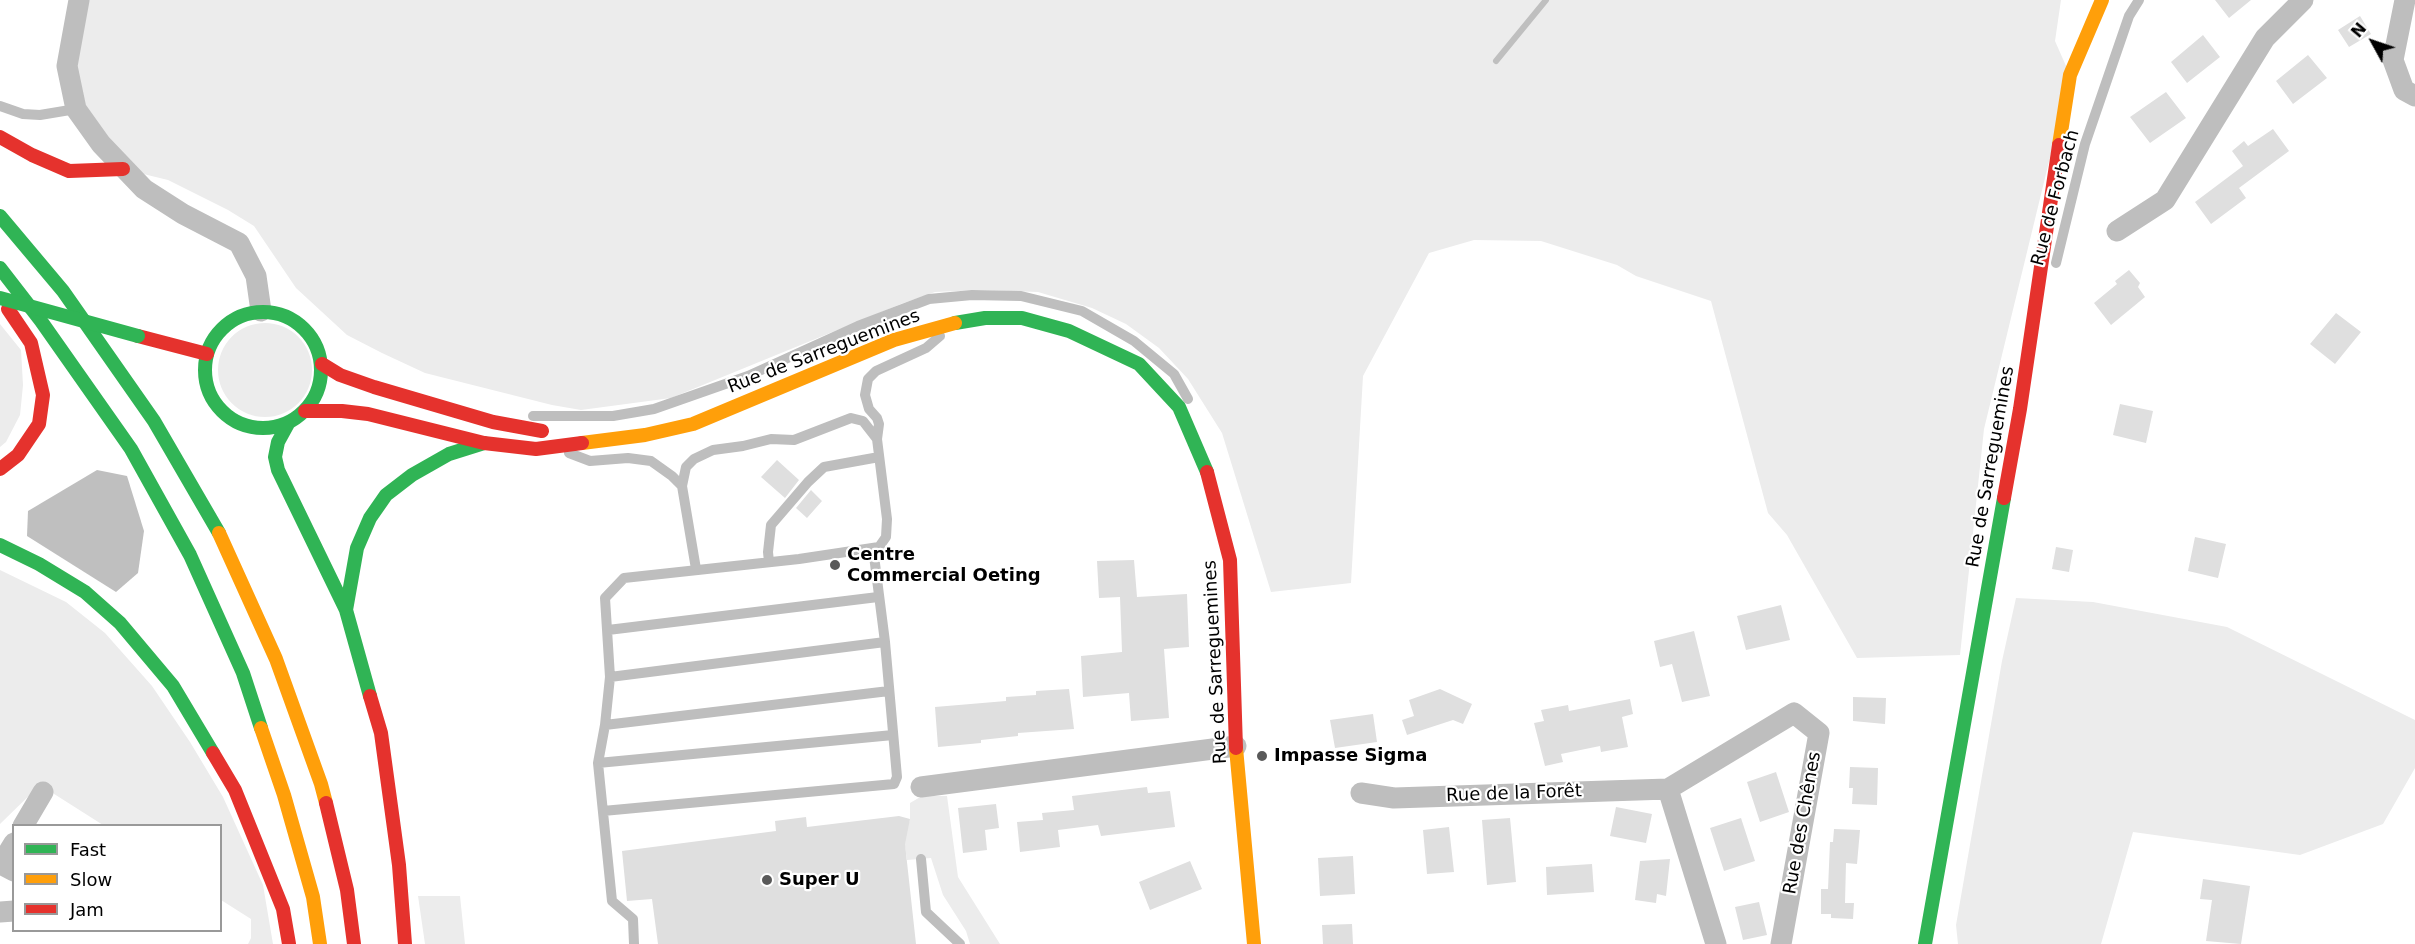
<!DOCTYPE html>
<html>
<head>
<meta charset="utf-8">
<style>
	body { margin:0 }
	#map { position:relative; width:2415px; height:944px; overflow:hidden; background:#fff; font-family:"DejaVu Sans",sans-serif }
	canvas { display:block }
	.legend { position:absolute; left:12px; top:824px; width:210px; height:108px; box-sizing:border-box; background:#fff; border:2px solid #999; margin:0; padding:8px 10px; list-style:none; font-size:18px; color:#000 }
	.legend li { display:flex; align-items:center; gap:12px; height:30px }
	.legend b { width:30px; border:2px solid #999 }
	.north { position:absolute; left:2343px; top:12px; width:60px; height:60px; -webkit-text-stroke:4px #fff; paint-order:stroke; rotate:310deg; font-size:16px; font-weight:700; line-height:24px; text-align:center; color:#000 }
	.north::after { content:''; display:block; margin:auto; width:21px; height:27px; background:#000; clip-path:polygon(50% 0,100% 100%,50% 72%,0 100%) }
</style>
</head>
<body>
<div id="map">
<canvas width="2415" height="944"></canvas>
<ul class="legend">
<li><b style="height:8px;background:#30b455"></b>Fast</li>
<li><b style="height:8px;background:#ff9f0a"></b>Slow</li>
<li><b style="height:8px;background:#e5322d"></b>Jam</li>
</ul>
<div class="north">N</div>
</div>
<script>
const g = document.querySelector('canvas').getContext('2d');
g.lineJoin = 'round';
function paint(path, color) {
  g.fillStyle = color;
  g.fill(path, 'evenodd');
}
function toPath(rows) {
  const path = new Path2D();
  for (const r of rows) {
    if (r.length === 3) {
      path.moveTo(r[0] + r[2], r[1]);
      path.arc(r[0], r[1], r[2], 0, 2 * Math.PI);
      continue;
    }
    path.moveTo(r[0], r[1]);
    for (let i = 2; i < r.length; i += 2) path.lineTo(r[i], r[i + 1]);
  }
  return path;
}
function strokePath(path, color, width, dash) {
  g.strokeStyle = color;
  g.lineWidth = width;
  g.lineCap = dash ? 'butt' : 'round';
  g.setLineDash(dash || []);
  g.stroke(path);
}
function write(font, color, halo, rows, align = 'center') {
  g.font = font + ' "DejaVu Sans",sans-serif';
  g.lineWidth = 4.5;
  g.setLineDash([]);
  g.textBaseline = 'middle';
  g.strokeStyle = halo;
  g.fillStyle = color;
  for (const [text, x, y, turn = 0] of rows) {
    g.save();
    g.translate(x, y);
    g.rotate((+turn || 0) * Math.PI / 180);
    g.textAlign = isNaN(turn) ? turn : align;
    if (halo) g.strokeText(text, 0, 0);
    g.fillText(text, 0, 0);
    g.restore();
  }
}
paint(toPath([
	[79,0,2061,0,2055,41,2070,75,1984,429,1960,655,1857,658,1787,535,1768,513,1711,301,1636,276,1617,265,1541,241,1474,240,1429,253,1363,376,1351,583,1271,592,1222,433,1188,379,1159,348,1126,324,1092,308,1038,292,980,290,935,292,901,304,671,398,581,410,552,405,425,373,382,353,347,335,296,288,254,226,228,210,168,180,123,169,76,109],
	[265,370,47],
	[0,324,21,350,23,385,20,415,6,442,0,447],
	[0,570,66,602,105,633,152,686,190,742,223,797,263,885,273,944,248,944,251,938,251,919,221,900,220,826,103,825,40,785,0,824],
	[2016,598,2093,602,2227,627,2415,720,2415,768,2383,824,2300,855,2133,832,2101,944,1958,944,1956,925,2002,661],
	[922,796,947,796,958,877,1000,944,970,944,966,931,943,895,931,858,907,860,904,839,910,819,910,803],
	[418,896,460,896,465,944,425,944]
]), '#ececec');
paint(toPath([
	[97,470,127,476,144,531,138,573,116,592,27,536,28,511]
]), '#bfbfbf');
strokePath(toPath([
	[1496,61,1546,0]
]), '#bfbfbf', 6);
paint(toPath([
	[2215,0,2251,0,2229,18],
	[2360,16,2371,34,2349,47,2338,30],
	[2203,35,2220,57,2187,83,2171,62],
	[2308,55,2327,78,2293,104,2276,81],
	[2166,92,2186,118,2150,143,2130,117],
	[2273,129,2289,151,2239,188,2246,198,2211,224,2195,202,2243,166,2232,151,2244,141,2248,146],
	[2129,270,2140,283,2138,287,2145,297,2111,325,2094,303,2117,284,2115,281],
	[2336,313,2361,332,2335,364,2310,344],
	[2120,404,2153,411,2146,443,2113,435],
	[777,460,799,480,785,498,761,477],
	[811,490,822,501,807,518,796,508],
	[2195,537,2226,544,2218,578,2188,571],
	[2056,547,2073,550,2069,572,2052,569],
	[1134,560,1137,597,1187,594,1189,647,1164,649,1169,718,1131,721,1129,693,1083,697,1081,656,1122,652,1120,597,1099,598,1097,561],
	[1781,605,1790,640,1746,650,1737,616],
	[1694,631,1710,696,1682,702,1672,664,1660,667,1654,641],
	[1069,689,1074,729,1018,733,1018,736,981,740,981,743,938,747,935,707,1006,701,1006,697,1036,695,1036,691],
	[1440,689,1472,704,1463,724,1453,720,1407,735,1402,720,1414,716,1409,700],
	[1853,697,1886,698,1885,724,1853,721],
	[1630,699,1633,714,1622,717,1628,747,1601,752,1600,746,1561,754,1563,762,1545,766,1534,723,1544,721,1541,710,1568,705,1569,711],
	[1373,714,1377,742,1335,748,1330,720],
	[1850,767,1878,768,1877,805,1852,804,1853,788,1849,788],
	[1776,772,1789,812,1760,822,1747,782],
	[1147,787,1148,793,1170,791,1175,827,1101,836,1098,825,1058,830,1060,847,1020,852,1017,822,1043,820,1042,813,1074,810,1072,796],
	[996,804,999,828,985,830,987,850,963,853,958,808],
	[1616,807,1652,814,1646,843,1610,836],
	[899,816,910,819,905,844,916,944,658,944,652,899,627,901,622,851,776,831,775,821,806,817,807,827],
	[1510,818,1516,882,1487,885,1482,820],
	[1741,818,1755,861,1724,871,1710,828],
	[1449,827,1454,872,1427,874,1423,830],
	[1834,829,1860,830,1857,864,1846,863,1845,903,1854,903,1853,919,1831,918,1831,914,1821,914,1821,889,1828,889,1830,842,1833,842],
	[1353,856,1355,894,1320,896,1318,858],
	[1670,859,1666,896,1657,894,1656,903,1635,900,1640,861],
	[1190,861,1202,889,1150,910,1139,882],
	[1592,864,1594,892,1547,895,1546,867],
	[2203,879,2250,886,2241,944,2206,941,2212,900,2200,899],
	[1759,902,1767,935,1743,940,1735,907],
	[1352,924,1353,944,1323,944,1322,925]
]), '#dfdfdf');
strokePath(toPath([
	[0,106,23,114,40,115,76,109],
	[2056,263,2085,144,2129,16,2139,0],
	[533,416,613,416,654,409,748,376,858,326,929,299,972,295,1021,296,1082,311,1134,341,1174,374,1188,399],
	[569,453,590,461,628,458,651,461,672,476,682,486,696,569],
	[682,486,686,467,694,459,713,450,743,446,771,439,794,440,851,418,863,421,877,439],
	[769,562,768,552,771,525,808,482,824,467,879,457],
	[608,630,878,597],
	[610,677,885,642],
	[605,725,889,691],
	[598,763,893,735],
	[603,811,894,784,897,777,885,642,873,548],
	[921,859,926,912,960,944],
	[634,944,633,919,612,901,598,763,605,725,610,677,605,598,624,578,799,559,879,547,886,537,887,519,877,439,879,424,877,418,869,409,865,395,868,379,876,371,926,348,940,336]
]), '#bebebe', 10);
strokePath(toPath([
	[79,0,67,66,76,109,101,144,144,189,183,214,239,243,256,276,261,311],
	[2405,0,2393,60,2404,90,2415,96],
	[2117,231,2165,200,2265,38,2303,0],
	[921,787,1236,746],
	[1668,789,1716,944],
	[1361,793,1394,798,1668,789,1794,713,1819,733,1781,944],
	[23,826,43,792],
	[14,843,1,864,14,871],
	[0,912,14,911]
]), '#bebebe', 21);
strokePath(toPath([
	[0,216,63,291,154,421,219,533],
	[0,268,41,321,131,449,190,555,243,673,261,728],
	[263,370,58],
	[955,323,985,318,1022,318,1069,331,1139,364,1179,407,1207,472],
	[289,422,278,442,275,457,278,470,346,610,370,696],
	[0,545,39,564,85,592,120,623,173,686,213,753],
	[346,610,357,548,370,518,386,495,412,475,449,454,484,443],
	[1925,944,2004,498]
]), '#30b455', 14);
strokePath(toPath([
	[2059,145,2070,75,2102,0],
	[582,443,645,435,693,424,894,340,955,323],
	[219,533,276,659,321,784,326,803],
	[261,728,284,795,313,897,320,944],
	[1236,748,1254,944]
]), '#ff9f0a', 14);
strokePath(toPath([
	[0,137,32,155,69,171,123,169],
	[138,336,207,354],
	[322,364,340,375,374,387,493,422,542,431],
	[305,411,342,411,368,414,484,443,536,449,582,443],
	[0,469,18,455,39,424,43,395,31,343,8,309],
	[1207,472,1230,560,1236,748],
	[2004,498,2020,409,2059,145],
	[370,696,381,733,399,865,405,944],
	[213,753,235,790,283,909,289,944],
	[326,803,347,890,354,944]
]), '#e5322d', 14);
strokePath(toPath([
	[0,298,138,336]
]), '#30b455', 14);
for (const [x, y, r, color] of [
	[835,565,6,"#595959"],
	[1262,756,6,"#595959"],
	[767,880,6,"#595959"]
]) {
  const dot = new Path2D();
  dot.arc(x, y, r, 0, 2 * Math.PI);
  g.fillStyle = color;
  g.fill(dot);
  strokePath(dot, '#fff', 2);
}
write('18px', '#000', '#fff', [
	["Rue de Forbach",2056,198,-75],
	["Rue de Sarreguemines",824,352,-21],
	["Rue de Sarreguemines",1991,467,-80],
	["Rue de Sarreguemines",1216,662,-93],
	["Rue de la Forêt",1514,794,-2],
	["Rue des Chênes",1803,823,-80]
]);
write('bold 18px', '#000', '#fff', [
	["Centre",847,555],
	["Commercial Oeting",847,576],
	["Impasse Sigma",1274,756],
	["Super U",779,880]
], 'left');
</script>
</body>
</html>
